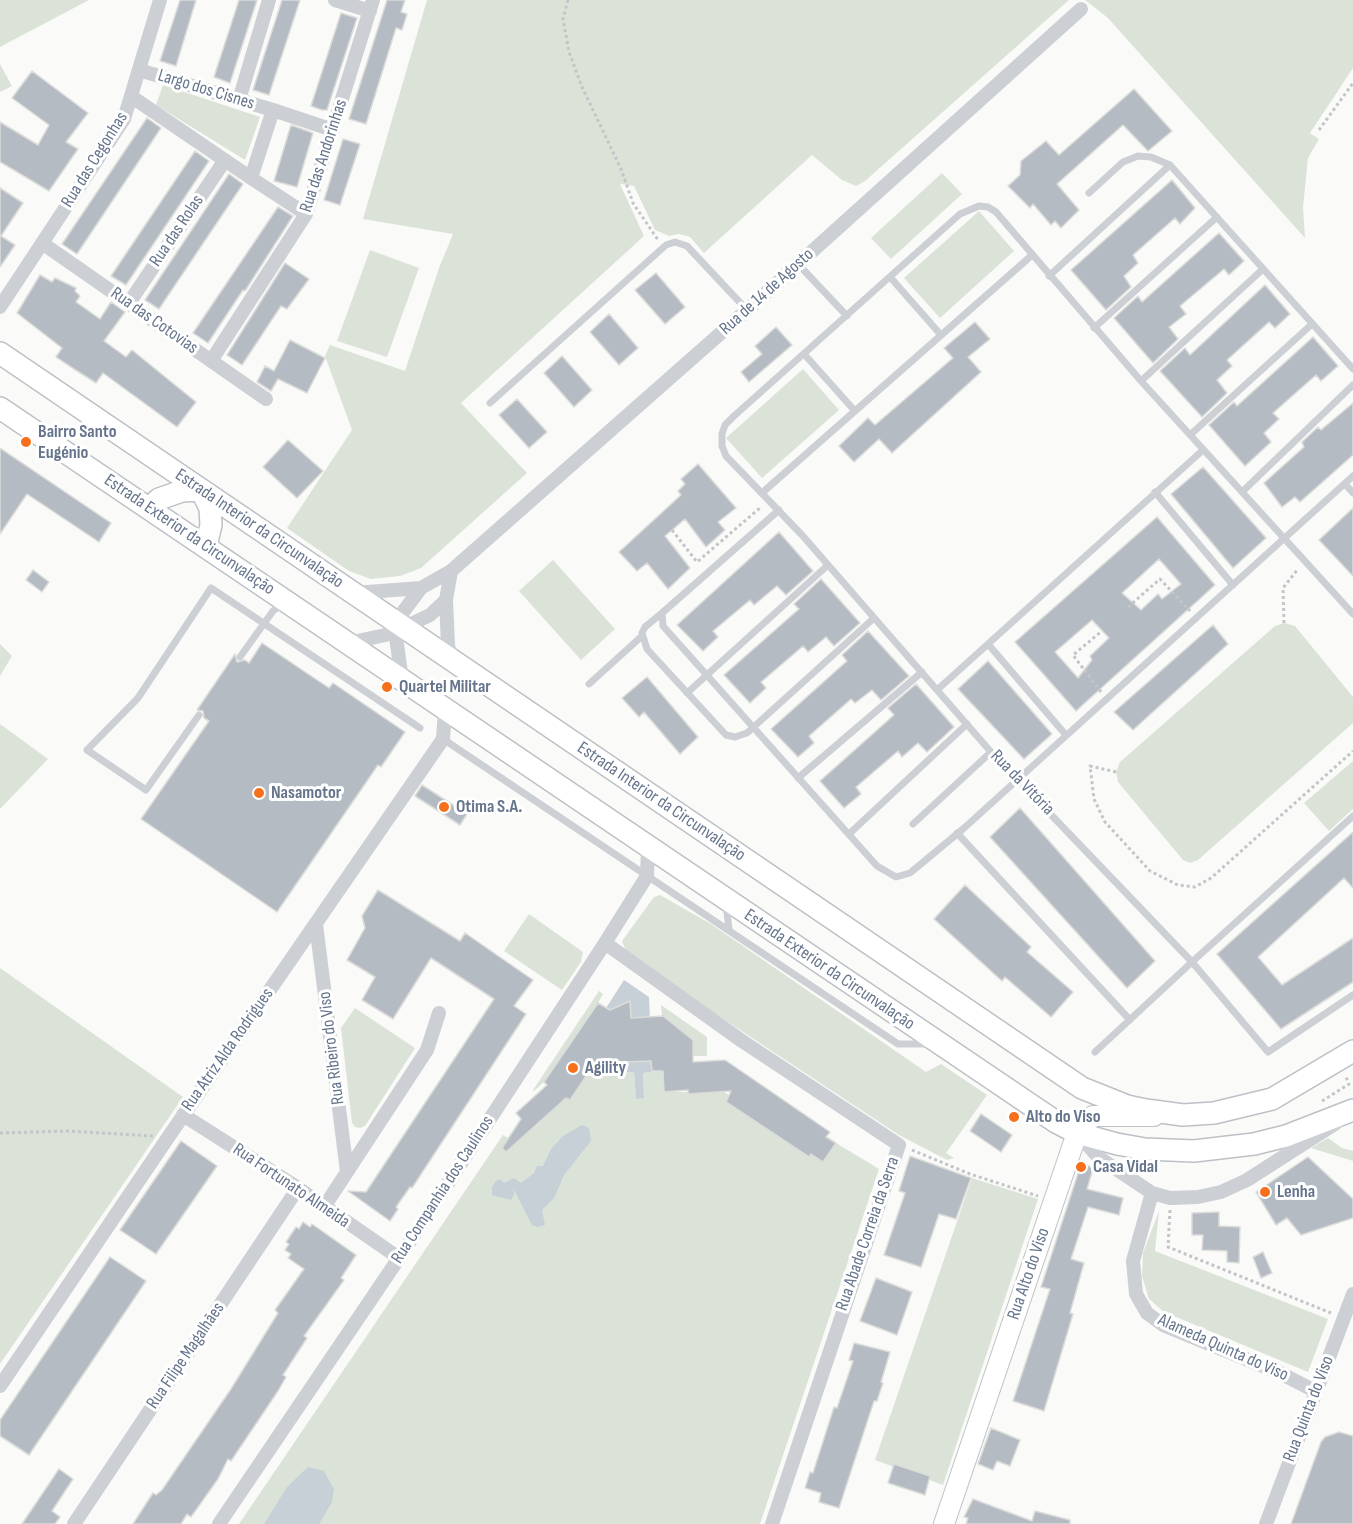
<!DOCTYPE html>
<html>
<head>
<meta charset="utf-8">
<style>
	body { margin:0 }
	canvas { display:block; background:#fafaf8 }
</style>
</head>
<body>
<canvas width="1353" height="1524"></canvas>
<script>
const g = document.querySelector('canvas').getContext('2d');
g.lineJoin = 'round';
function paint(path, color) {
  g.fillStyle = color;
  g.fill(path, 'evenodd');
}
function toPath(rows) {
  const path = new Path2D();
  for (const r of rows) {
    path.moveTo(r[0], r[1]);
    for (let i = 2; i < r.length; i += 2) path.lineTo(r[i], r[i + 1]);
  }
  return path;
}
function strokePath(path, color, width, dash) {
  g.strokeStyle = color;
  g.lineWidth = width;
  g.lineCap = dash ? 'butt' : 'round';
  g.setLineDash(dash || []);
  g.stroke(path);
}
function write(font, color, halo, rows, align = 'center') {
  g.font = font + ' "Sofia Sans Condensed",sans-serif';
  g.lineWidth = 6;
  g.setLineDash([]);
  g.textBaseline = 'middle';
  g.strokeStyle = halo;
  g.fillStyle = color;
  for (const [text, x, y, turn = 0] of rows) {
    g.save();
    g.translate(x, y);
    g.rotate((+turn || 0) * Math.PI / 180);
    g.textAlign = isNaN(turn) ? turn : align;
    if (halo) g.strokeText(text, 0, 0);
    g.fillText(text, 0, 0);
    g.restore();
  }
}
paint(toPath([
	[0,0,89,0,0,47],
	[427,0,1069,0,865,181,856,186,842,180,812,155,704,253,690,237,679,234,669,236,655,230,634,186,620,184,644,236,461,403,527,473,421,568,400,576,371,579,349,571,287,528,352,430,325,356,330,345,405,371,439,268,453,234,363,219],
	[1085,0,1353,0,1353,68,1310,133,1319,139,1308,158,1303,207,1305,238,1108,18],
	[0,64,12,86,0,92],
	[163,85,260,117,245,160,156,105],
	[942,173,962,194,891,259,871,238],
	[979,211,1014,251,940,318,904,278],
	[370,250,419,268,387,357,337,341],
	[803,369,839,410,762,478,726,438],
	[553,560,615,629,581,660,519,591],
	[1284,623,1295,626,1353,697,1353,723,1198,860,1190,863,1183,860,1118,782,1116,772,1120,762,1275,626],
	[0,644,12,656,0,676],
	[0,724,48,759,0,809],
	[1353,761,1353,809,1329,831,1304,803],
	[660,895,711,924,926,1072,941,1064,987,1095,946,1153,954,1158,947,1160,899,1135,675,987,626,951,622,941,654,897],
	[529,914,583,952,581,962,562,990,504,951],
	[0,968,183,1097,0,1364],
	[599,991,603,994,598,1003,544,1082,534,1091,533,1090],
	[661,1005,707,1037,707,1056,693,1056,693,1040,662,1016],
	[355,1008,415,1048,365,1126,360,1128,355,1127,352,1123,341,1028],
	[663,1071,664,1092,724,1092,729,1095,726,1102,808,1157,811,1154,823,1162,836,1143,879,1169,760,1524,239,1524,503,1135,508,1138,512,1133,535,1127,563,1100,560,1094,588,1073,634,1072,636,1098,644,1098,643,1073],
	[1328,1138,1342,1148,1353,1151,1353,1161,1311,1148],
	[972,1178,1038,1199,943,1485,875,1460],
	[1159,1211,1155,1251,1328,1319,1308,1372,1164,1312,1149,1299,1142,1276,1143,1253]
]), '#dbe3d8');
paint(toPath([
	[624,980,649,997,652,1072,643,1073,644,1098,636,1099,634,1072,588,1073,599,1057,634,1061,630,1001,610,1010,606,1008],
	[582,1125,589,1128,591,1141,564,1175,554,1198,542,1210,545,1225,538,1227,532,1225,513,1188,514,1195,511,1200,492,1195,492,1187,496,1181,500,1179,504,1183,514,1178,521,1183,534,1173,537,1166,543,1166,551,1149,563,1136],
	[308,1467,324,1471,334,1489,332,1502,319,1524,264,1524,287,1487]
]), '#c6d0d6');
const building = toPath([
	[180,0,196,0,176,66,160,61,180,0],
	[239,0,257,0,230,83,214,77,239,0],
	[282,0,300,0,269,95,253,90,282,0],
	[387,0,405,0,401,12,407,14,402,30,396,28,366,124,349,119,387,0],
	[341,13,357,18,327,110,322,110,311,106,341,13],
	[32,71,88,113,66,142,78,149,49,191,0,162,0,122,38,145,49,125,12,98,32,71],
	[1134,89,1172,131,1148,151,1123,125,1057,184,1079,210,1061,228,1055,221,1051,225,1033,204,1030,208,1008,186,1020,175,1021,161,1046,141,1059,155,1134,89],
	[147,118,161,128,77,254,62,244,147,118],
	[291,125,313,133,297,187,274,181,291,125],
	[343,139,360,144,340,205,324,200,343,139],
	[195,151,209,161,126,285,111,276,195,151],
	[229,174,243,184,159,309,145,300,229,174],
	[1172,180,1195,208,1180,224,1175,218,1133,255,1138,263,1124,276,1131,287,1106,310,1071,270,1172,180],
	[0,188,23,203,1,236,15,245,0,267,0,188],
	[278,207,293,216,245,291,243,290,208,343,193,333,278,207],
	[1219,233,1244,261,1229,275,1224,269,1180,306,1186,314,1169,327,1178,339,1153,363,1114,318,1138,296,1142,302,1219,233],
	[285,263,309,279,287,309,281,306,242,365,227,355,285,263],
	[656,273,685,307,665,324,635,290,656,273],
	[40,275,52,282,55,278,76,288,75,291,80,296,76,302,100,319,111,302,125,312,104,341,126,357,132,350,196,402,177,427,103,373,96,383,74,369,56,357,62,348,17,313,40,275],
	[1265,285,1290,314,1275,328,1269,322,1227,360,1232,366,1217,380,1227,393,1202,417,1160,371,1185,348,1190,355,1265,285],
	[609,314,638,348,619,365,590,332,609,314],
	[975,322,990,339,968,357,981,372,892,453,879,439,854,462,839,446,868,418,875,425,953,358,944,348,975,322],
	[776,327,792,345,749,382,741,372,762,354,755,346,776,327],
	[1313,337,1338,366,1321,381,1316,375,1273,413,1279,419,1264,433,1271,442,1245,466,1209,425,1234,402,1237,406,1313,337],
	[290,340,325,358,307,393,278,379,271,391,257,382,265,366,274,371,290,340],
	[562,356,592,390,574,407,544,373,562,356],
	[517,399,547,432,529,448,499,415,517,399],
	[1353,403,1353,455,1300,502,1295,497,1282,507,1264,483,1304,447,1302,442,1318,427,1321,430,1353,403],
	[288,440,323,471,297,498,263,467,288,440],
	[0,448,111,523,99,542,27,494,0,534,0,448],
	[698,464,736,508,718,522,725,530,706,547,685,519,665,536,690,568,668,589,647,563,637,571,619,552,681,495,678,491,685,484,681,479,698,464],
	[1203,467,1266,538,1233,568,1171,494,1203,467],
	[1353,508,1353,576,1319,540,1353,508],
	[1157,517,1215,585,1076,711,1015,642,1157,517],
	[1159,559,1181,584,1162,599,1158,594,1141,610,1122,593,1159,559],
	[1092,620,1109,638,1090,656,1092,660,1078,678,1055,652,1092,620],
	[779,532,813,571,786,595,777,586,754,605,750,600,713,631,718,637,703,651,677,625,779,532],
	[33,570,49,582,42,592,26,580,33,570],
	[821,579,860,623,834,646,826,637,808,652,803,646,761,682,766,688,750,703,724,675,799,609,794,604,821,579],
	[1213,625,1228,644,1133,730,1114,712,1213,625],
	[868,631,909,676,881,700,872,690,855,703,851,699,809,736,814,743,798,757,771,729,847,661,842,655,868,631],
	[262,643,329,688,333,683,405,732,381,767,378,765,277,912,141,819,209,721,204,718,203,711,197,710,235,654,237,662,245,660,249,663,262,643],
	[988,661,1052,734,1024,759,958,689,988,661],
	[647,677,698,737,680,754,644,712,639,717,622,698,647,677],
	[916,684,954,727,927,752,918,743,902,757,898,751,856,787,861,794,844,808,820,781,894,715,888,708,916,684],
	[422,785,467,814,460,825,415,796,422,785],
	[1020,808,1155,961,1127,988,990,837,1020,808],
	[1353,832,1353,888,1344,878,1258,957,1282,985,1353,938,1353,982,1281,1029,1217,954,1353,832],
	[965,885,1031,947,1027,952,1073,992,1051,1017,1005,977,1002,981,934,919,965,885],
	[378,890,460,941,465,933,533,980,514,1006,526,1014,412,1188,410,1187,396,1207,398,1209,390,1221,348,1191,366,1192,494,999,431,958,393,1019,362,1000,375,977,347,960,365,928,362,916,378,890],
	[630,1001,631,1018,663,1016,693,1040,693,1062,725,1060,830,1132,826,1137,836,1143,823,1162,811,1154,809,1157,726,1102,731,1091,688,1094,688,1090,664,1092,663,1071,652,1071,651,1061,595,1063,570,1100,566,1098,506,1152,502,1148,521,1119,516,1113,547,1085,544,1082,598,1003,610,1010,630,1001],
	[981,1114,1012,1135,1001,1152,970,1131,981,1114],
	[181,1141,217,1166,156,1254,120,1230,181,1141],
	[910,1156,971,1178,956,1219,939,1214,921,1267,884,1255,905,1193,899,1191,910,1156],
	[1308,1157,1353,1199,1353,1218,1301,1235,1287,1218,1276,1225,1256,1192,1308,1157],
	[1082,1161,1093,1169,1087,1189,1123,1198,1119,1215,1088,1207,1071,1259,1084,1263,1070,1313,1073,1314,1044,1411,1013,1401,1050,1289,1041,1287,1082,1161],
	[1219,1212,1219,1226,1240,1227,1239,1263,1227,1262,1227,1251,1202,1250,1203,1235,1192,1235,1192,1213,1219,1212],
	[303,1222,310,1227,312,1224,356,1255,341,1278,344,1280,304,1336,307,1338,283,1375,286,1377,278,1391,231,1461,228,1459,218,1479,191,1517,187,1514,181,1524,133,1524,153,1493,156,1495,162,1490,231,1389,278,1313,275,1310,304,1269,288,1258,291,1254,285,1250,289,1244,286,1242,296,1227,299,1229,303,1222],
	[1263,1252,1272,1273,1261,1278,1253,1257,1263,1252],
	[110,1257,146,1281,29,1455,0,1436,0,1420,110,1257],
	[876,1278,912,1292,897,1335,860,1321,876,1278],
	[854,1343,890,1352,881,1382,883,1383,877,1401,874,1401,839,1508,819,1502,821,1493,805,1488,810,1472,813,1473,834,1407,837,1408,853,1361,849,1360,854,1343],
	[991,1428,1020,1440,1010,1466,997,1461,993,1470,978,1464,991,1428],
	[1339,1432,1353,1436,1353,1524,1291,1524,1321,1442,1325,1437,1339,1432],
	[894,1464,930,1476,925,1495,888,1483,894,1464],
	[59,1469,73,1479,52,1511,60,1517,55,1524,22,1524,59,1469],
	[973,1499,1032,1521,1035,1511,1070,1520,1070,1524,966,1524,968,1518,964,1517,973,1499]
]);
paint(building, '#b5bbc3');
strokePath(building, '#dcdcda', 1.5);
const secondary = toPath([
	[944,1524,1077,1133,1093,1116,1154,1116]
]);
const primary = toPath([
	[0,353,1082,1088,1127,1106,1146,1110,1183,1115,1214,1113,1272,1099,1353,1051],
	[0,408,1056,1122,1077,1133,1117,1144,1145,1149,1194,1151,1254,1144,1286,1136,1353,1110],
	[150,507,159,499,182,491,201,490,210,508,211,525,206,546]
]);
strokePath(secondary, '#bec2c8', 22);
strokePath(primary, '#bdc0c5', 24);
strokePath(toPath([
	[568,0,563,19,569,52,582,87,621,169,633,203,658,240],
	[1319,130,1353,83],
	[672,530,697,562,761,507],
	[1128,607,1160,579,1190,611],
	[1284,623,1283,588,1298,569],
	[1101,692,1073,655,1102,631],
	[1116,772,1090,766,1094,799,1105,822,1150,871,1178,885,1195,887,1211,878,1353,751],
	[1322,1101,1349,1084,1345,1075],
	[0,1133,68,1131,153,1136],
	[912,1150,970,1174,1038,1196],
	[1170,1210,1168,1247,1331,1313]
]), '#c3c5c8', 3, [3, 3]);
strokePath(toPath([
	[1089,193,1123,162,1138,156,1151,157,1170,165,1353,369],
	[798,264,847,316],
	[1049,276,1170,165],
	[890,277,941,335],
	[1094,328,1217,217],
	[805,355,854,410],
	[1141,381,1263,269],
	[490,403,666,245,675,242,687,246,747,310],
	[1190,435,1312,324],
	[1345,484,1353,493],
	[763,492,1031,256],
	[1155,492,1233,585],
	[1242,492,1353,385],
	[779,510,662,613,663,626,877,866,896,877,910,873,963,829,1353,476],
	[662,613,645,627,642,633,647,649,726,735,735,737,747,733,874,618],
	[1353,614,1141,381,996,212,988,207,979,206,960,214,734,416,725,425,722,434,722,446,726,456,802,535,991,752,1192,962,1353,816],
	[988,644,1065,734],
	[240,657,273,611,284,603],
	[589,684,642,636],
	[937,690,1203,450],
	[687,693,828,565],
	[199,715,146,790,87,750,138,698,211,588,420,728],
	[443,739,898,1044,929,1044],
	[798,778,922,672],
	[913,824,991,752],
	[957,833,1130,1020],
	[849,834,967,724],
	[726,903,729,930],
	[1095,1052,1192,962,1268,1052,1353,995]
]), '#cccfd3', 7);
strokePath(toPath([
	[335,0,370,11],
	[139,70,273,110],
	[132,97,251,178],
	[239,100,269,0],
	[306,214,251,178,273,110,333,130],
	[42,243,266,399],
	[129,303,225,160],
	[0,307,124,119,160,0],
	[211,361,306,214,373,0],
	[354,593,421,588],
	[446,600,448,646,453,660],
	[348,643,390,634,430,615,446,600,451,571],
	[402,680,396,637,403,612,421,588,451,571,747,310,1081,9],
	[316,924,347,1172,324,1207],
	[605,943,742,1041,899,1145,772,1524],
	[183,1115,298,1188,399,1258],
	[1079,1135,1098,1157,1152,1193,1170,1198,1198,1197,1221,1192,1247,1180,1336,1123],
	[347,1172,427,1050,439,1013],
	[1152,1193,1133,1261,1136,1294,1147,1313,1163,1325,1280,1373,1315,1391],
	[0,1386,167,1139,443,739,445,711],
	[74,1524,298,1188],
	[219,1524,399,1258,605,943,647,876,648,849],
	[1266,1524,1353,1294]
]), '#cccfd3', 14);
strokePath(secondary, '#fff', 20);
strokePath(primary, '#fff', 21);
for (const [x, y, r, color] of [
	[26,442,6,"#f66f1c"],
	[387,687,6,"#f66f1c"],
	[259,793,6,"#f66f1c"],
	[444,807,6,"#f66f1c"],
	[573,1068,6,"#f66f1c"],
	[1014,1117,6,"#f66f1c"],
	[1081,1167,6,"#f66f1c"],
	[1265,1192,6,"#f66f1c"]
]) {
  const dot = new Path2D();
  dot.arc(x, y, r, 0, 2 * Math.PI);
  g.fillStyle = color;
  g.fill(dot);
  strokePath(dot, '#fff', 2);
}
write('18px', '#66758c', '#fff', [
	["Largo dos Cisnes",206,90,17],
	["Rua das Andorinhas",324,156,-72],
	["Rua das Cegonhas",95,160,-58],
	["Rua das Rolas",177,231,-56],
	["Rua de 14 de Agosto",767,292,-42],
	["Rua das Cotovias",154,321,35],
	["Estrada Interior da Circunvalação",259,529,34],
	["Estrada Exterior da Circunvalação",189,535,34],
	["Rua da Vitória",1022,783,46],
	["Estrada Interior da Circunvalação",661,802,34],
	["Estrada Exterior da Circunvalação",829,970,34],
	["Rua Ribeiro do Viso",332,1048,-97],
	["Rua Atriz Alda Rodrigues",228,1050,-55],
	["Rua Fortunato Almeida",291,1186,34],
	["Rua Companhia dos Caulinos",443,1190,-57],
	["Rua Abade Correia da Serra",868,1234,-71],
	["Rua Alto do Viso",1029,1274,-71],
	["Alameda Quinta do Viso",1223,1348,24],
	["Rua Filipe Magalhães",186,1356,-56],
	["Rua Quinta do Viso",1309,1409,-69]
]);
write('bold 18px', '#66758c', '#fff', [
	["Bairro Santo",38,432],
	["Eugénio",38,453],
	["Quartel Militar",399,687],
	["Nasamotor",271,793],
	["Otima S.A.",456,807],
	["Agility",585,1068],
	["Alto do Viso",1026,1117],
	["Casa Vidal",1093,1167],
	["Lenha",1277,1192]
], 'left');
</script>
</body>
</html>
